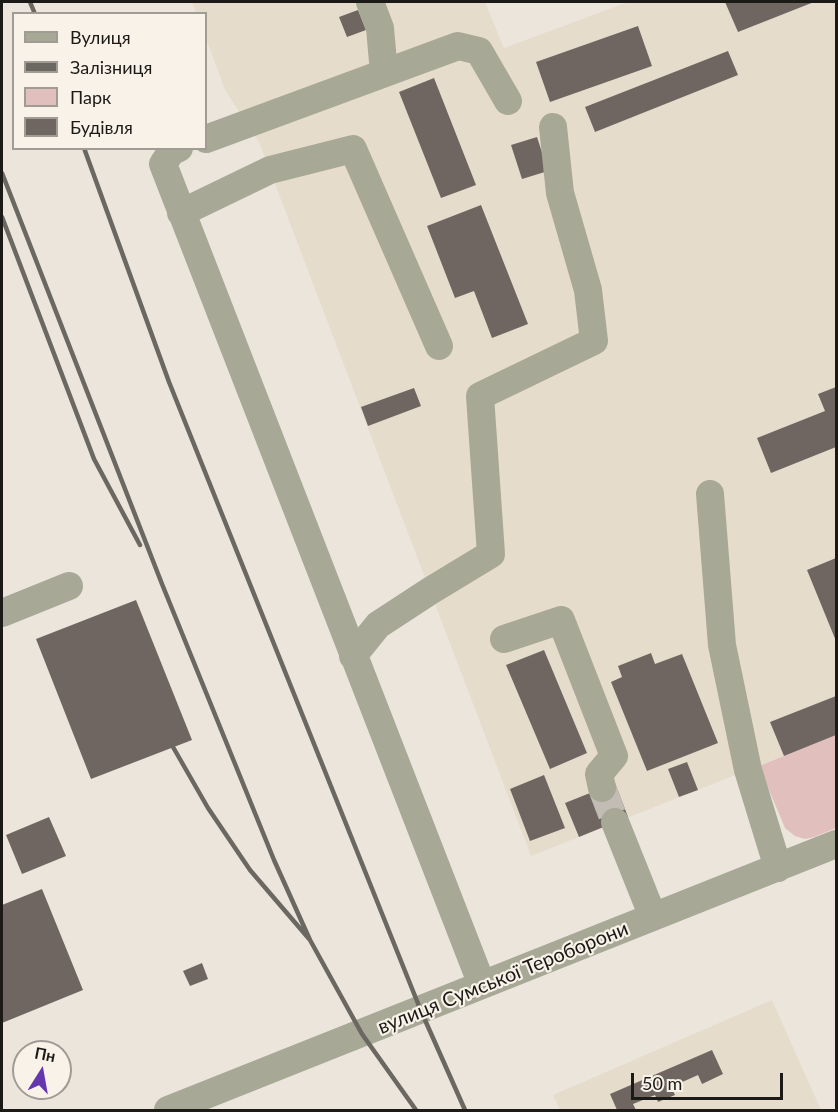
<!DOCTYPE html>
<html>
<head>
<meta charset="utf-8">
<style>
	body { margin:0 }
	#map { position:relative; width:838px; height:1112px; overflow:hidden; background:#ebe5dc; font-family:Lato,sans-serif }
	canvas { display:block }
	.frame { position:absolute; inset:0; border:3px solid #1c1a16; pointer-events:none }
	.legend { position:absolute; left:12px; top:12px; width:195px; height:138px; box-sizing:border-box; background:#f8f2e9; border:2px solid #a09c95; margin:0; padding:8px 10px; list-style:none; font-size:18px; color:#1c1a16 }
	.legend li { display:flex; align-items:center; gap:12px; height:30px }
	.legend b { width:30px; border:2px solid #a09c95 }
	.north { position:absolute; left:12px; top:1040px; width:60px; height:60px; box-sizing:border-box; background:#f8f2e9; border:2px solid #a09c95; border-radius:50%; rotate:11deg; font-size:16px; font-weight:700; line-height:24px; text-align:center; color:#1c1a16 }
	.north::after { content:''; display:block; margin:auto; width:21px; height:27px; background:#6437af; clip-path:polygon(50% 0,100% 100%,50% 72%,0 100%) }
	.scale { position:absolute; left:631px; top:1073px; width:152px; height:27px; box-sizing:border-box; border:3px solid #1c1a16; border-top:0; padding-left:8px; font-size:18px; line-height:21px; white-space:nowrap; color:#1c1a16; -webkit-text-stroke:4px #f8f2e9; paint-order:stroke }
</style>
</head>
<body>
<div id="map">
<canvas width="838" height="1112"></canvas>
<div class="frame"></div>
<ul class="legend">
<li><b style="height:8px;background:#a7a895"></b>Вулиця</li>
<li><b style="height:8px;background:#6b6761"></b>Залізниця</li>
<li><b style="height:16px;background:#e1bfbd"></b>Парк</li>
<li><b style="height:16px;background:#6f6661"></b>Будівля</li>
</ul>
<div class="north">Пн</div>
<div class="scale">50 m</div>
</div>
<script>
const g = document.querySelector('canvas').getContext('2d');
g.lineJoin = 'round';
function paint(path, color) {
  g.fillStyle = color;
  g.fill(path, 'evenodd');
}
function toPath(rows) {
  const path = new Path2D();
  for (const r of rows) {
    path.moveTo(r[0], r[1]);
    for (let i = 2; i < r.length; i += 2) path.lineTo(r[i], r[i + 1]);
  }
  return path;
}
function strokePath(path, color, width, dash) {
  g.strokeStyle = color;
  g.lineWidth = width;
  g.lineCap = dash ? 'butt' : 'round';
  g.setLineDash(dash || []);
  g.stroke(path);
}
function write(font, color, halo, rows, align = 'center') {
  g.font = font + ' Lato,sans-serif';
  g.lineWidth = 4.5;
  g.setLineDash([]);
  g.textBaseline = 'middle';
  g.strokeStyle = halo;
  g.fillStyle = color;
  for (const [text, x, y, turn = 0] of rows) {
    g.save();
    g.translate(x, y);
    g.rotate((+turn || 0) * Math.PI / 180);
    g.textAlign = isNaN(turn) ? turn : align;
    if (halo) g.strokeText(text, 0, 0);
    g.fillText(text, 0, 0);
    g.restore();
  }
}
paint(toPath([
	[192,2,485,2,504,48,628,2,836,2,836,735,531,856,259,142,225,90,206,38,206,14,196,13],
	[772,1000,821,1110,560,1110,553,1095]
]), '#e6dccc');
paint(toPath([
	[836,735,836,828,814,837,805,839,795,836,785,828,759,766]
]), '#e1bfbd');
paint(toPath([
	[725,2,814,2,738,32],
	[358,10,366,30,347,37,339,17],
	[638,26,652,66,550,102,536,62],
	[728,51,738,75,595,132,585,107],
	[434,78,476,185,441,198,399,92],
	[537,137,548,171,522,179,511,145],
	[481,205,528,324,492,338,474,291,455,298,427,226],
	[836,387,836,447,771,473,757,438,825,411,818,394],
	[414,388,421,406,368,426,361,407],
	[836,558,836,641,807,570],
	[136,600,192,740,91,779,36,639],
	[544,650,587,753,550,769,506,665],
	[651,653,655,664,682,654,718,743,647,771,611,682,622,677,618,666],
	[836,696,836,735,784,756,770,722],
	[687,762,698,790,679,797,668,769],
	[544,775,565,828,530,841,510,789],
	[615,783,628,817,579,837,565,803],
	[49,817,66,856,22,874,6,835],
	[42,889,83,990,2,1023,2,905],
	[202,963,208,979,190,986,183,971],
	[712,1050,723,1074,702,1084,698,1075,671,1087,675,1095,658,1102,655,1095,633,1104,636,1110,617,1110,610,1094]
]), '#6f6661');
strokePath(toPath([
	[602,788,615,822]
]), '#c2bcb4', 28, [28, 14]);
strokePath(toPath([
	[370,2,380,28,384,73],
	[206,139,458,46,479,51,508,101],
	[179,148,171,152,163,164,482,985],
	[181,213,270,170,353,149,439,346],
	[710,494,722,645,748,770,778,868],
	[2,613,69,586],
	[504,639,561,620,614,756,599,774,602,788],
	[353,656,378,625,430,591,491,554,480,396,594,341,588,290,560,193,553,127],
	[615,822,653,917],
	[168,1110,836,844]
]), '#a7a895', 28);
strokePath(toPath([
	[30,2,35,14],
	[84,148,169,382,421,1011,465,1110],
	[2,173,162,584,274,860,310,940],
	[2,217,94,459,140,545],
	[173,747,208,808,250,870,310,940,362,1034,416,1110]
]), '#6b6761', 4.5);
write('20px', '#1c1a16', '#f8f2e9', [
	["вулиця Сумської Тероборони",503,978,-22]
]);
</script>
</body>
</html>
